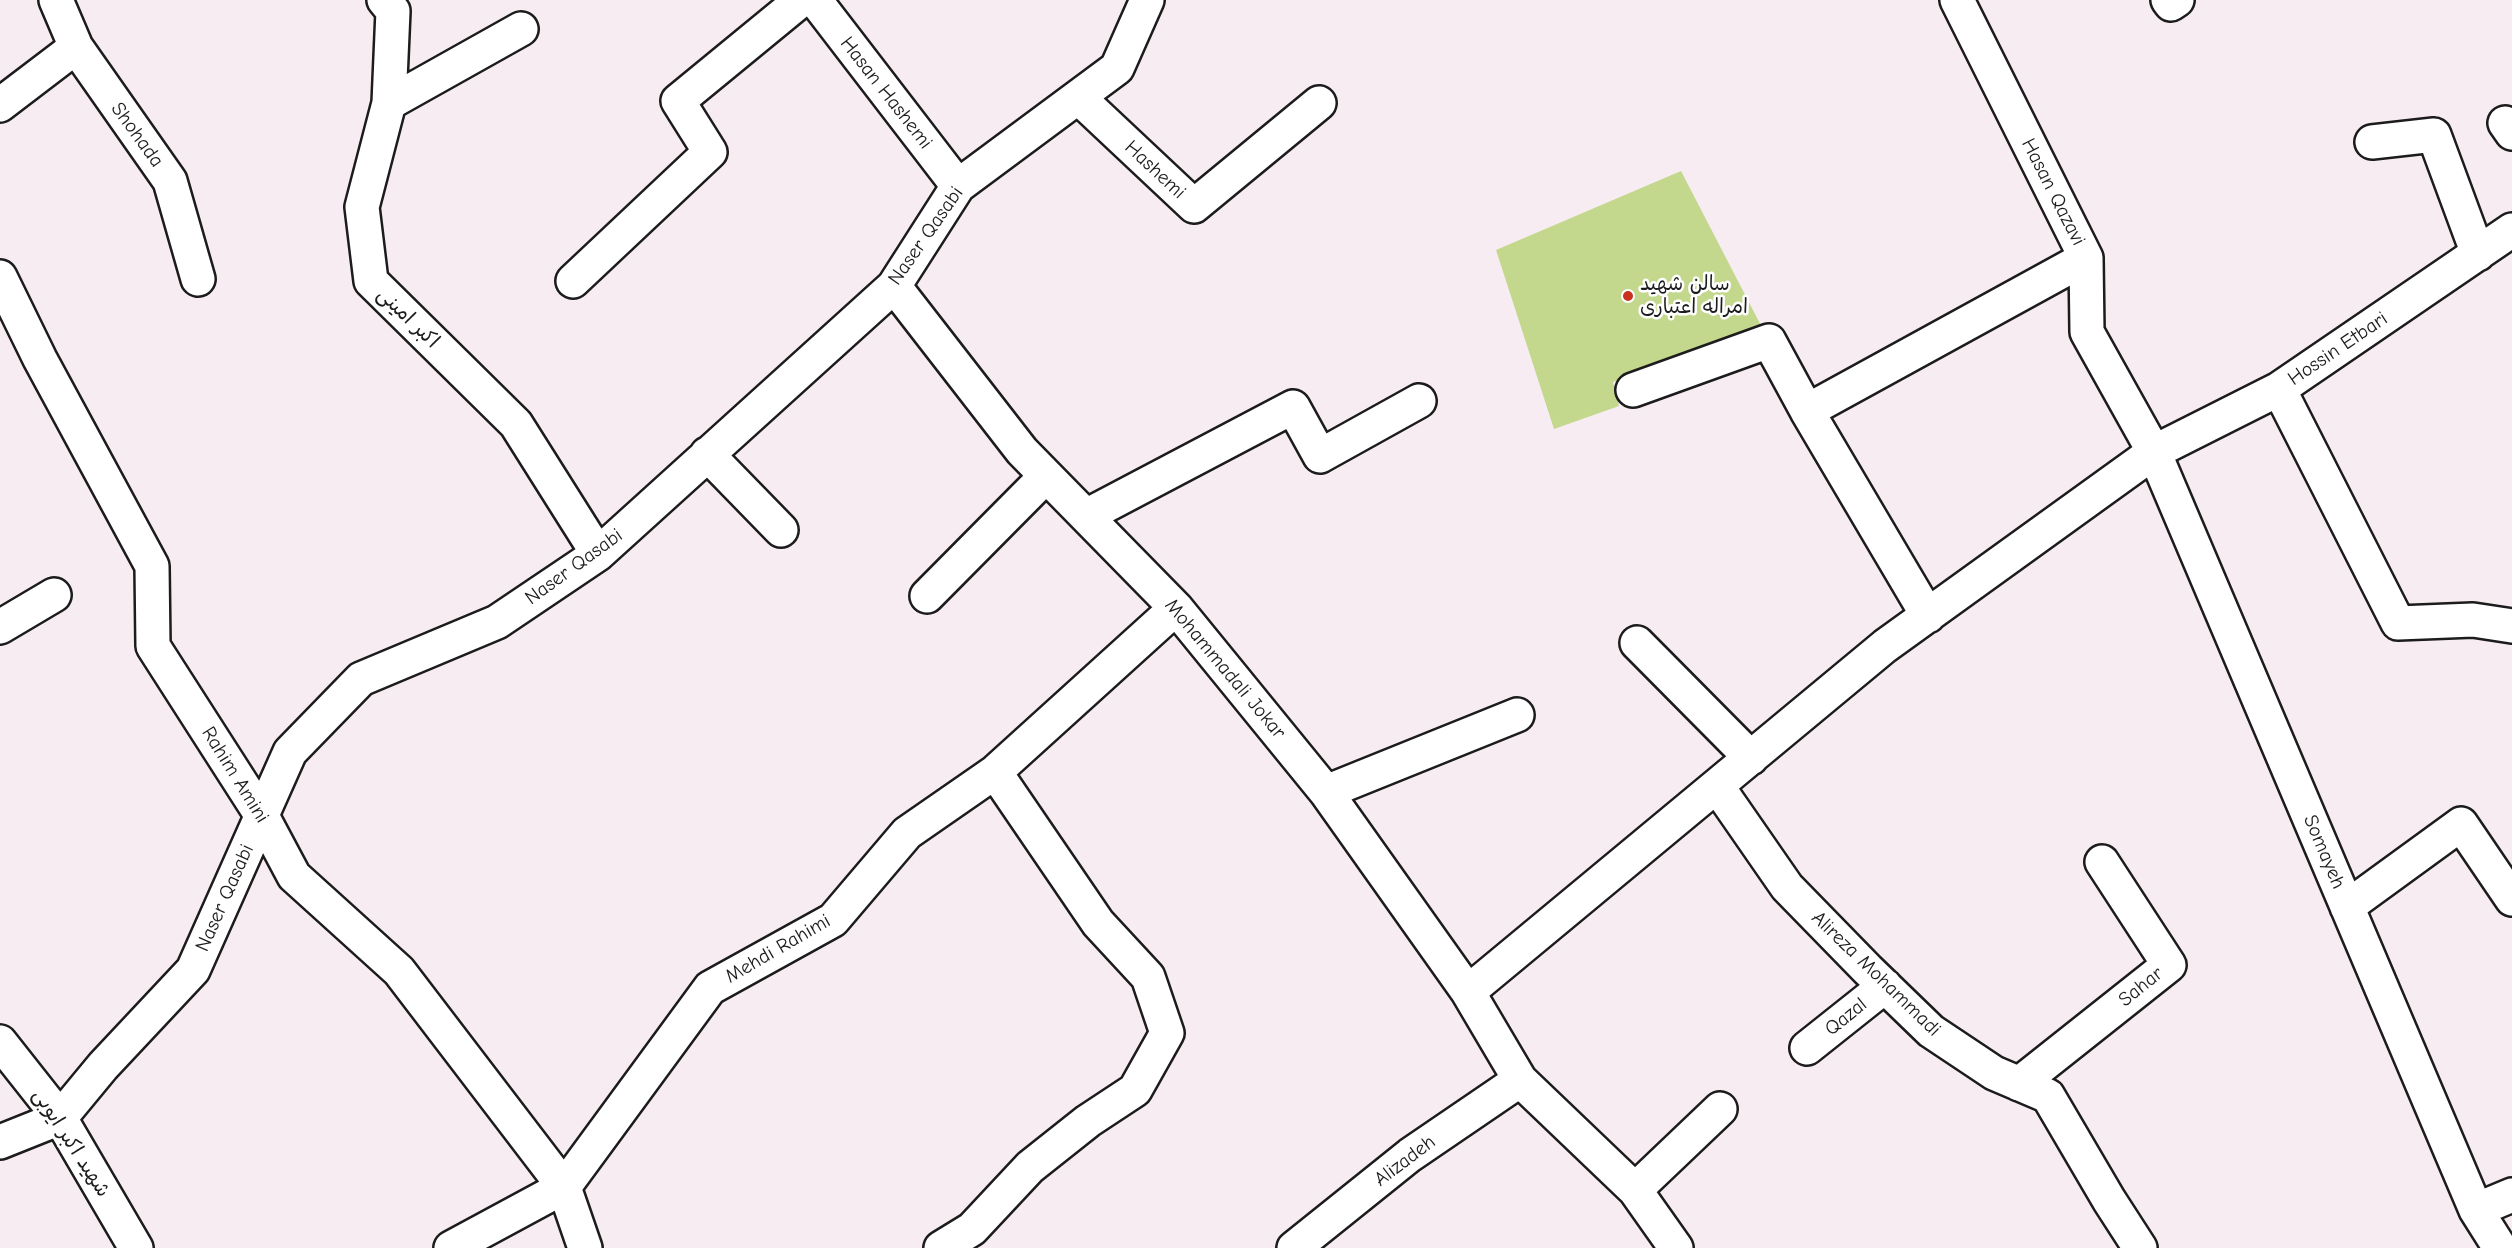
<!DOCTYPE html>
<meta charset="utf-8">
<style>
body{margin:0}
canvas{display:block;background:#f7ecf2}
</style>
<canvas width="2512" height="1248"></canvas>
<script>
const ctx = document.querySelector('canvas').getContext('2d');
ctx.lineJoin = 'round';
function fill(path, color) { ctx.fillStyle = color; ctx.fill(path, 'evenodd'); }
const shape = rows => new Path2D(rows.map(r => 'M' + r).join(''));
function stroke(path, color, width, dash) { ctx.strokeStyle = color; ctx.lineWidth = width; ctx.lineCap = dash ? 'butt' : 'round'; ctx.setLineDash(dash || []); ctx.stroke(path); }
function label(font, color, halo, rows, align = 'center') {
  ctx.font = font + ' "Comic Neue","Playpen Sans Arabic",sans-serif'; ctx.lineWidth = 5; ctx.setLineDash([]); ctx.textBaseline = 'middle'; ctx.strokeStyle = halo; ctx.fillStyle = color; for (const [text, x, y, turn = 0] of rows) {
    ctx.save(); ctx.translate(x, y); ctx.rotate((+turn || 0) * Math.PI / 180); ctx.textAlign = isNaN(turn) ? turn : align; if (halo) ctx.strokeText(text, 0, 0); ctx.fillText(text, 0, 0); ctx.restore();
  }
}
fill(shape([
 [1681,171,1769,341,1613,382,1619,406,1554,429,1496,250]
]), '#c3d88d');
const minor = shape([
 [56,0,76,47,170,181,198,279],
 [384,0,393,11,389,103,362,207,371,281,516,424,598,554],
 [815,0,958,186],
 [1957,0,2086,258,2087,332,2154,452,2476,1210,2500,1248],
 [2168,0,2171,4,2177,0],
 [1078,97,1194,206,1319,103],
 [389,103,521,29],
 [0,105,76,47],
 [2505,123,2512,133],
 [2372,142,2434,135,2478,254],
 [0,277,40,359,152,566,153,646,262,816,294,876,399,971,564,1187,585,1248],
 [573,281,710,152,678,101,801,0],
 [894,286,1022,451,1176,608,1326,792,1468,992,1520,1080,1635,1190,1676,1248],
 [2279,389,2398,623,2473,620,2512,626],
 [1633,390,1769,341,1807,411,1928,616],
 [1807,411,2086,258],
 [707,454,781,530],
 [1086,516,1293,407,1320,456,1419,401],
 [927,596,1046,476],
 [0,627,54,595],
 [1637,643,1751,758],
 [1717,786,1787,887,1868,970,1931,1031,1994,1073,2048,1096,2109,1200,2140,1248],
 [1326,792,1517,715],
 [2347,907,2461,824,2512,899],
 [1468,992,1885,646,2154,452,2279,389,2512,230],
 [0,1042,60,1118,136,1248],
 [1807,1048,1885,986],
 [2019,1084,2169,965,2102,862],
 [0,1142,60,1118,103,1066,193,970,290,752,361,679,497,622,598,554,894,286,958,186,1117,68,1147,0],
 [1635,1190,1720,1109],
 [2476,1210,2512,1195],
 [451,1248,564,1187,710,988,833,920,907,833,995,772,1176,608],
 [941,1248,972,1229,1030,1167,1088,1121,1135,1090,1167,1033,1148,977,1098,923,995,772],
 [1294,1248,1410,1155,1520,1080]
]);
stroke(minor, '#1c1c1c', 38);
stroke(minor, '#fff', 33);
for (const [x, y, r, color] of [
 [1628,296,6,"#c8321e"]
]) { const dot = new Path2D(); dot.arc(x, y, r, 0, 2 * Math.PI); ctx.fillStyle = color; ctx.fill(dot); stroke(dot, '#fff', 2); }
label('20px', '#1c1c1c', '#fff', [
 ["Hasan Hashemi",886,93,52],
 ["Shohada",137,135,54],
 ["Hashemi",1155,170,43],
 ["Hasan Qazavi",2053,192,63],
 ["Naser Qasabi",926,236,-55],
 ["اکبر امینی",408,318,44],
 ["Hossin Etbari",2338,349,-34],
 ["Naser Qasabi",574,567,-36],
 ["Mohammadali Jokar",1225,669,50],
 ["Rahim Amini",235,775,58],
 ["Somayeh",2324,852,67],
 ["Naser Qasabi",225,898,-66],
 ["Mehdi Rahimi",778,949,-30],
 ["Alireza Mohammadi",1876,974,44],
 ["Sahar",2141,987,-39],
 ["Qazal",1846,1017,-39],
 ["شهید اکبر ایوبی",71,1143,57],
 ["Alizadeh",1405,1161,-37]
]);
label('20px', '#1c1c1c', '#fff', [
 ["سالن شهید",1640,284],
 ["امراله اعتباری",1640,307]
], 'left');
</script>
